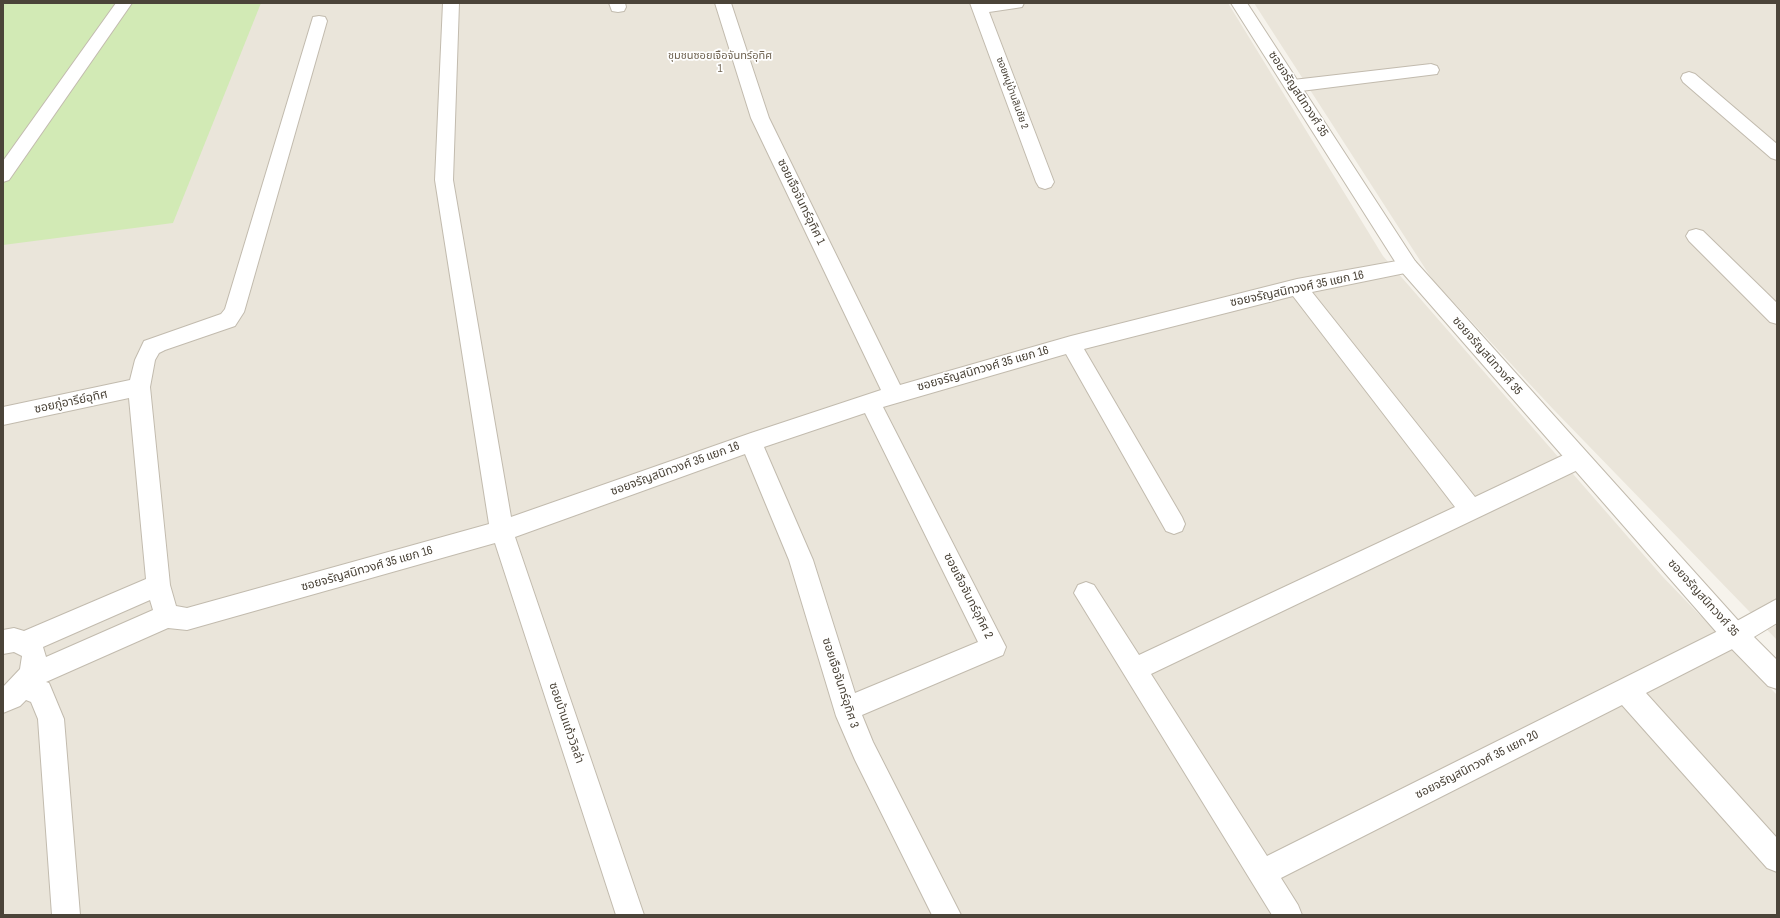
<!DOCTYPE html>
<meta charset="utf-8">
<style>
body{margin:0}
#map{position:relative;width:1780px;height:918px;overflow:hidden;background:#f6f3ec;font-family:"Archivo Narrow",sans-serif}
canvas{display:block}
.frame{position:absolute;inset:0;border:4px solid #4b4439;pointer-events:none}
</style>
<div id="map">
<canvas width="1780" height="918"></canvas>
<div class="frame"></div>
</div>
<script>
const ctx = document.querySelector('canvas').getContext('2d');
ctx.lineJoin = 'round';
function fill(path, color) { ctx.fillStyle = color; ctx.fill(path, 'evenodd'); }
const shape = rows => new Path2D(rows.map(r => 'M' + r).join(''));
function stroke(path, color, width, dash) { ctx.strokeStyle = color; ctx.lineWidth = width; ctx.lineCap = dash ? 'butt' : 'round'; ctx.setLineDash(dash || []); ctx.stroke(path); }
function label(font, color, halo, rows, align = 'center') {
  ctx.font = font + ' "Archivo Narrow","Noto Sans Thai",sans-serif'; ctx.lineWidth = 3.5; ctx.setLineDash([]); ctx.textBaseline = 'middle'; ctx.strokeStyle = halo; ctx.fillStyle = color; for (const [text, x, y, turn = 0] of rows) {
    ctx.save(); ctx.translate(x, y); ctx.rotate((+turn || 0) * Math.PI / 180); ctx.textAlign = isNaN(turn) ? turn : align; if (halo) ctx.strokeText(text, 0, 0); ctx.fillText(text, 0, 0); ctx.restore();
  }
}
fill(shape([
 [3,3,1228,3,1383,256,1662,576,1777,695,1777,915,3,915],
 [1254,3,1777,3,1777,640,1553,409,1432,279]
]), '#eae5da');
fill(shape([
 [3,3,261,3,173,223,3,245]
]), '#d2eab5');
const minor = shape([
 [116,3,132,3,9,180,3,182,3,161,116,3],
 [443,3,459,3,453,180,511,517,751,433,881,390,751,118,715,3,731,3,769,118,900,385,1071,336,1297,279,1408,259,1415,261,1418,266,1415,271,1312,292,1475,497,1570,452,1578,449,1586,452,1589,459,1586,466,1151,674,1267,856,1726,627,1777,599,1777,623,1744,643,1646,693,1777,838,1777,872,1767,868,1622,705,1281,878,1298,905,1302,915,1272,915,1074,593,1078,585,1086,582,1094,585,1139,655,1455,507,1293,296,1084,349,1182,517,1185,524,1182,531,1174,534,1166,531,1066,354,883,407,1006,647,1003,655,862,715,873,742,961,915,932,915,855,760,836,716,789,560,745,454,515,537,644,915,616,915,495,543,187,630,168,628,46,682,49,683,64,719,80,915,52,915,38,719,31,702,26,700,20,706,3,713,3,687,20,669,22,656,14,652,3,654,3,630,14,628,24,631,146,579,129,398,3,425,3,407,130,380,135,360,144,341,221,314,225,309,313,17,319,16,325,17,327,21,244,312,235,326,165,350,159,353,155,360,150,387,170,585,176,606,187,608,489,524,435,180,443,3],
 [865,413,978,642,855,693,813,560,764,447,865,413],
 [150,600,153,610,46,657,43,647,150,600],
 [609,3,625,3,626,7,624,11,618,12,612,11,609,3],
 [970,3,1024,3,1022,7,1016,8,989,12,1054,182,1051,187,1045,189,1039,187,1036,182,970,3],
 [1431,64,1437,66,1439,70,1437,74,1293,92,1287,90,1284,86,1287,82,1293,80,1431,64],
 [1689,72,1695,74,1777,144,1777,160,1771,158,1683,82,1681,78,1683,74,1689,72],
 [1696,229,1703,231,1777,303,1777,324,1770,322,1689,241,1686,236,1689,231,1696,229]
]);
const tertiary = shape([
 [1231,3,1247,3,1415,261,1744,627,1777,660,1777,689,1768,686,1726,643,1401,271,1231,3]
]);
stroke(minor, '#c2bbae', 2);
stroke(tertiary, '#c2bbae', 2);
fill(minor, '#fff');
fill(tertiary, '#fff');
label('10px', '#4b4439', '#fff', [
 ["ซอยหมู่บ้านสินชัย 2",1012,93,70]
]);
label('11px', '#6e6250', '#fff', [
 ["ชุมชนซอยเจือจันทร์อุทิศ",720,56],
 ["1",720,69]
]);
label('12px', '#4b4439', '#fff', [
 ["ซอยจรัญสนิทวงศ์ 35",1298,94,57],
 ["ซอยเจือจันทร์อุทิศ 1",801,202,64],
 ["ซอยจรัญสนิทวงศ์ 35 แยก 16",1297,289,-12],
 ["ซอยจรัญสนิทวงศ์ 35",1487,356,49],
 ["ซอยจรัญสนิทวงศ์ 35 แยก 16",983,369,-16],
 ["ซอยภู่อารีย์อุทิศ",71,402,-12],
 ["ซอยจรัญสนิทวงศ์ 35 แยก 16",675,469,-20],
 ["ซอยจรัญสนิทวงศ์ 35 แยก 16",367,569,-16],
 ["ซอยเจือจันทร์อุทิศ 2",968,596,63],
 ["ซอยจรัญสนิทวงศ์ 35",1703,598,48],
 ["ซอยเจือจันทร์อุทิศ 3",840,683,72],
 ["ซอยบ้านแก้ววิลล่า",566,723,71],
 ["ซอยจรัญสนิทวงศ์ 35 แยก 20",1477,765,-27]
]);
</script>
